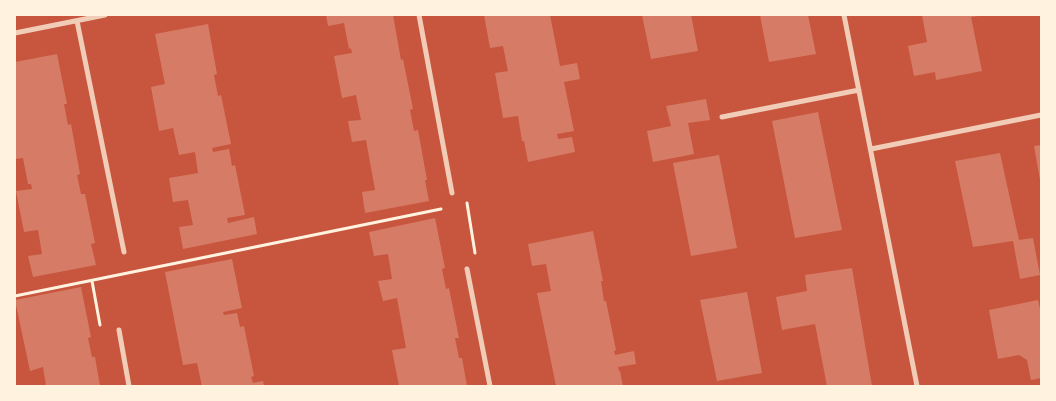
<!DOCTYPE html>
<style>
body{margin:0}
#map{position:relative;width:1056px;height:401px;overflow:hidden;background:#c8553d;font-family:Literata,serif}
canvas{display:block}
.frame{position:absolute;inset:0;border:16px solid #fff3e0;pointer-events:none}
</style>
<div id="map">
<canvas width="1056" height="401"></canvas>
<div class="frame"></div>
</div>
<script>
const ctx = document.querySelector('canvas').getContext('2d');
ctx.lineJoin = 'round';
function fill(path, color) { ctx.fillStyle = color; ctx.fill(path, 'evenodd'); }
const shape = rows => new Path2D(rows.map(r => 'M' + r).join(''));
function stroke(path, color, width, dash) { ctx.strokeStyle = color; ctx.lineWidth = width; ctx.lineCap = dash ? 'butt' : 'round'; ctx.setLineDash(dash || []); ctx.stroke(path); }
fill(shape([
 [326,15,393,15,401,60,403,59,413,109,410,110,414,131,418,130,427,180,425,180,429,201,365,213,362,192,375,190,366,140,352,142,348,121,361,120,356,95,342,98,334,56,352,53,351,48,349,49,344,23,328,26],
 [484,15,550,15,560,66,577,63,580,79,564,82,574,131,557,134,558,139,572,137,575,152,528,162,524,141,522,141,518,116,503,118,495,73,508,71,503,46,490,48],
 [642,15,691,15,698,51,651,59],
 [760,15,808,15,816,54,769,62],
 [922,15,979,15,979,16,971,17,982,71,936,80,935,72,914,76,908,46,927,42],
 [208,24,217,74,214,75,218,96,221,95,231,144,212,148,213,152,229,149,232,166,235,165,245,215,227,218,228,223,254,217,257,234,183,249,179,227,193,225,188,200,173,202,169,178,198,173,195,152,179,155,173,128,159,131,151,87,165,84,155,34],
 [57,54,67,104,64,104,68,125,71,124,80,174,77,175,81,194,85,194,95,243,91,244,96,265,33,277,28,256,42,254,38,230,24,232,16,191,32,189,31,184,28,184,23,158,15,159,15,62],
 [706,99,710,120,688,123,694,154,653,162,647,131,671,126,666,106],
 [818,112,842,230,795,238,772,121],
 [1041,145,1041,180,1040,180,1034,146],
 [1000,153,1019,240,1033,238,1040,275,1020,279,1013,241,973,247,955,161],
 [719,155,737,248,691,256,673,163],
 [435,218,445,268,442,269,446,289,449,288,459,338,455,338,459,358,462,358,467,386,399,386,392,350,406,348,397,298,383,301,378,281,392,279,388,254,374,256,369,232],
 [593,231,603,281,601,281,604,301,606,301,616,350,614,351,615,355,634,351,636,364,618,367,619,371,620,371,623,386,556,386,537,293,551,291,546,264,532,266,528,244],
 [232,259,242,308,223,312,224,315,237,313,240,327,244,326,254,376,251,377,253,383,263,381,264,386,202,386,197,363,183,365,165,272],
 [852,268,872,386,827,386,815,324,782,330,776,297,807,291,805,275],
 [81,287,91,337,88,338,92,357,95,357,100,386,46,386,43,367,30,371,15,300],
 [747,292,762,373,717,381,700,300],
 [1038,300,1041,313,1041,378,1031,380,1027,360,1019,355,998,359,989,310]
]), '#d67c66');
stroke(shape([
 [467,203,475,253],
 [92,281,100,325],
 [15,296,441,209]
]), '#fff3e0', 3);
stroke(shape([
 [419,15,452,193],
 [844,15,917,386],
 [77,21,124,252],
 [15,33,105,15],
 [722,117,859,90],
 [871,149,1041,115],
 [467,269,490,386],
 [119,330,129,386]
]), '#f1ccb7', 5);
</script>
